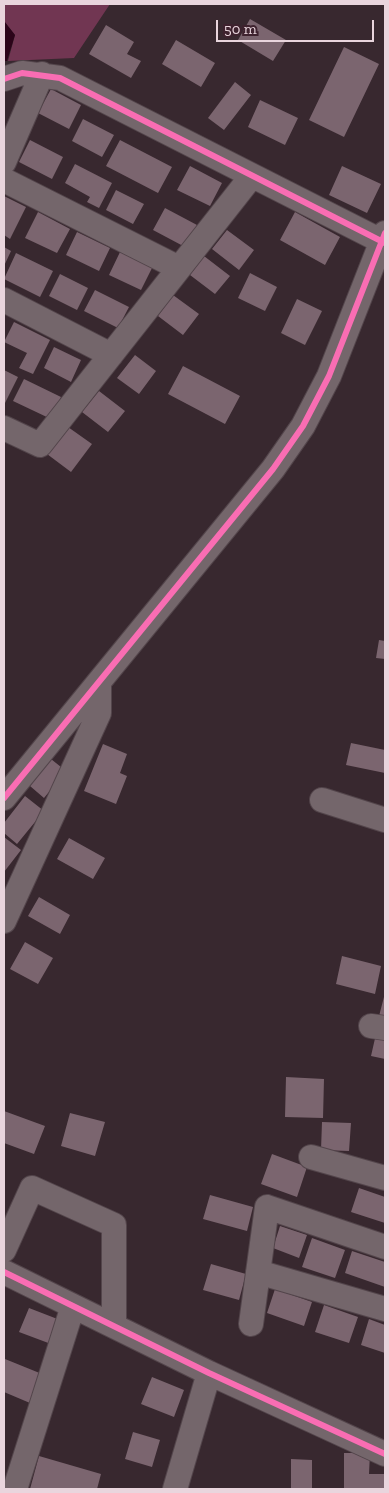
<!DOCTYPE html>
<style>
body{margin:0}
#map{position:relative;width:389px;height:1493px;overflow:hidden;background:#38282f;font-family:"Zilla Slab",serif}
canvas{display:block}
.frame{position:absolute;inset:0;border:5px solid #e9d5dd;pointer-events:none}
.scale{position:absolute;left:216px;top:20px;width:158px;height:22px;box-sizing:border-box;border:2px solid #e9d5dd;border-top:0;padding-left:6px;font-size:15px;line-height:18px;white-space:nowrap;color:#e9d5dd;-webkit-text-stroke:4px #3e222e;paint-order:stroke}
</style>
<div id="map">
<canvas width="389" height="1493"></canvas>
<div class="frame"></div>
<div class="scale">50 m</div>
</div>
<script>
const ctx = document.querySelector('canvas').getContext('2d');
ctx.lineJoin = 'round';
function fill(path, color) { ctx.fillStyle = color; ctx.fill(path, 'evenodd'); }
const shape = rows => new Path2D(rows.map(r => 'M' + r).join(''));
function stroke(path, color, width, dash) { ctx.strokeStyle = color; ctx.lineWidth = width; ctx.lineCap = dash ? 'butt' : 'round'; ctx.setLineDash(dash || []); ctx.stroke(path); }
fill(shape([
 [4,4,110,4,74,58,8,61,15,35,4,21]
]), '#713652');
fill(shape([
 [4,21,15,35,7,61,4,61]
]), '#2c0419');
fill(shape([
 [250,19,286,40,273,61,238,40],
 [106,25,134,42,127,54,141,61,131,78,89,54],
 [176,40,215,63,201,87,162,64],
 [344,47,379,64,344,137,309,120],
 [235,82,251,95,224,130,208,118],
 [51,89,81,105,69,129,38,113],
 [260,100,298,118,285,145,248,127],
 [83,119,114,135,102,157,72,141],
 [30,140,63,157,52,179,19,162],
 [120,140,172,167,158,193,106,166],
 [75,164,112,183,99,208,87,202,90,197,65,183],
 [190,166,222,183,210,206,177,190],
 [342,166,381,184,367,213,329,195],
 [116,190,144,204,133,224,106,210],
 [4,196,26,207,10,239,4,235],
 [165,208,197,225,185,247,153,230],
 [38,212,70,229,57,253,25,238],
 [295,212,340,237,325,265,280,240],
 [227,230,254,250,239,270,212,249],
 [77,232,110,248,99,271,66,255],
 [4,247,11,251,4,266],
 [120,252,152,268,141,290,109,275],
 [16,253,53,271,40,297,4,279],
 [204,256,230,276,215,294,190,275],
 [250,273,277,287,265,311,238,298],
 [60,274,88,288,77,310,49,296],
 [95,290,129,307,118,328,84,311],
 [173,295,199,314,183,335,158,316],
 [297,299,322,311,305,345,281,333],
 [14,322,50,340,33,374,19,368,27,353,4,342],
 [54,347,81,360,71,382,44,368],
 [135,355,156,371,139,394,117,378],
 [183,366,240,396,225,424,168,394],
 [4,370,18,377,4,405],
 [24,379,61,397,51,419,13,401],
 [99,391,125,411,108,432,82,412],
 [68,427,92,444,71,472,47,454],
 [379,640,385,641,385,659,376,658],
 [351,743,385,750,385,773,346,765],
 [103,744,127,754,120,773,127,776,116,804,84,791],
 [51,759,66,771,44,798,30,786],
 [25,796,44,811,17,844,4,833,4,823],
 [4,837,21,850,4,872],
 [69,838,105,858,93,879,57,859],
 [39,897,70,915,60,934,28,916],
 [25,942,53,958,38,984,10,969],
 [342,956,381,966,375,994,336,984],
 [385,993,385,1022,378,1020],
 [376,1034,385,1037,385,1059,371,1056],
 [286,1077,324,1079,323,1118,285,1117],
 [4,1111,45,1126,34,1154,4,1143],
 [70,1113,105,1122,95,1156,61,1146],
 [322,1122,351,1123,349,1151,321,1150],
 [272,1154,307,1167,297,1197,261,1184],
 [359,1188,385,1197,385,1223,351,1212],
 [210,1195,253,1207,247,1231,203,1219],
 [280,1226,307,1235,299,1258,273,1248],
 [312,1238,345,1250,335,1278,302,1267],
 [352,1251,385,1262,385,1287,345,1273],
 [211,1264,246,1274,239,1300,203,1290],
 [275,1289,312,1302,304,1326,267,1313],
 [324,1305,358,1317,349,1343,315,1332],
 [29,1308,60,1320,51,1344,19,1332],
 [369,1319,385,1325,385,1353,361,1345],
 [5,1359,42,1374,30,1403,4,1392],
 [152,1377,184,1390,174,1417,141,1404],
 [133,1432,160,1440,152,1467,125,1459],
 [344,1453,370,1453,369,1474,385,1474,385,1489,344,1489],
 [39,1456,101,1474,97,1489,30,1489],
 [291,1459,312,1460,312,1489,291,1489]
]), '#7b656f');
const minor = shape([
 [4,79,22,73,60,78,385,243],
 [4,162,42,74],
 [4,180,179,268],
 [4,300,111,355],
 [4,428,40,445,251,177],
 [4,798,273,469,303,426,329,376,385,233],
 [322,800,385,820],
 [4,921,99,713,99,682],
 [371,1026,385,1028],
 [311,1157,385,1178],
 [4,1250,32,1188,114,1225,114,1326],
 [4,1272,209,1373,385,1454],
 [258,1272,385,1309],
 [251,1324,267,1207,385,1247],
 [15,1489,73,1306],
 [175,1489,209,1373]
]);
stroke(minor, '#53454b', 26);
stroke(minor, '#74666b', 24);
stroke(shape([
 [4,79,22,73,60,78,385,243],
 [4,798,273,469,303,426,329,376,385,233],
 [4,1272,209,1373,385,1454]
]), '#f96db3', 6);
</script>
